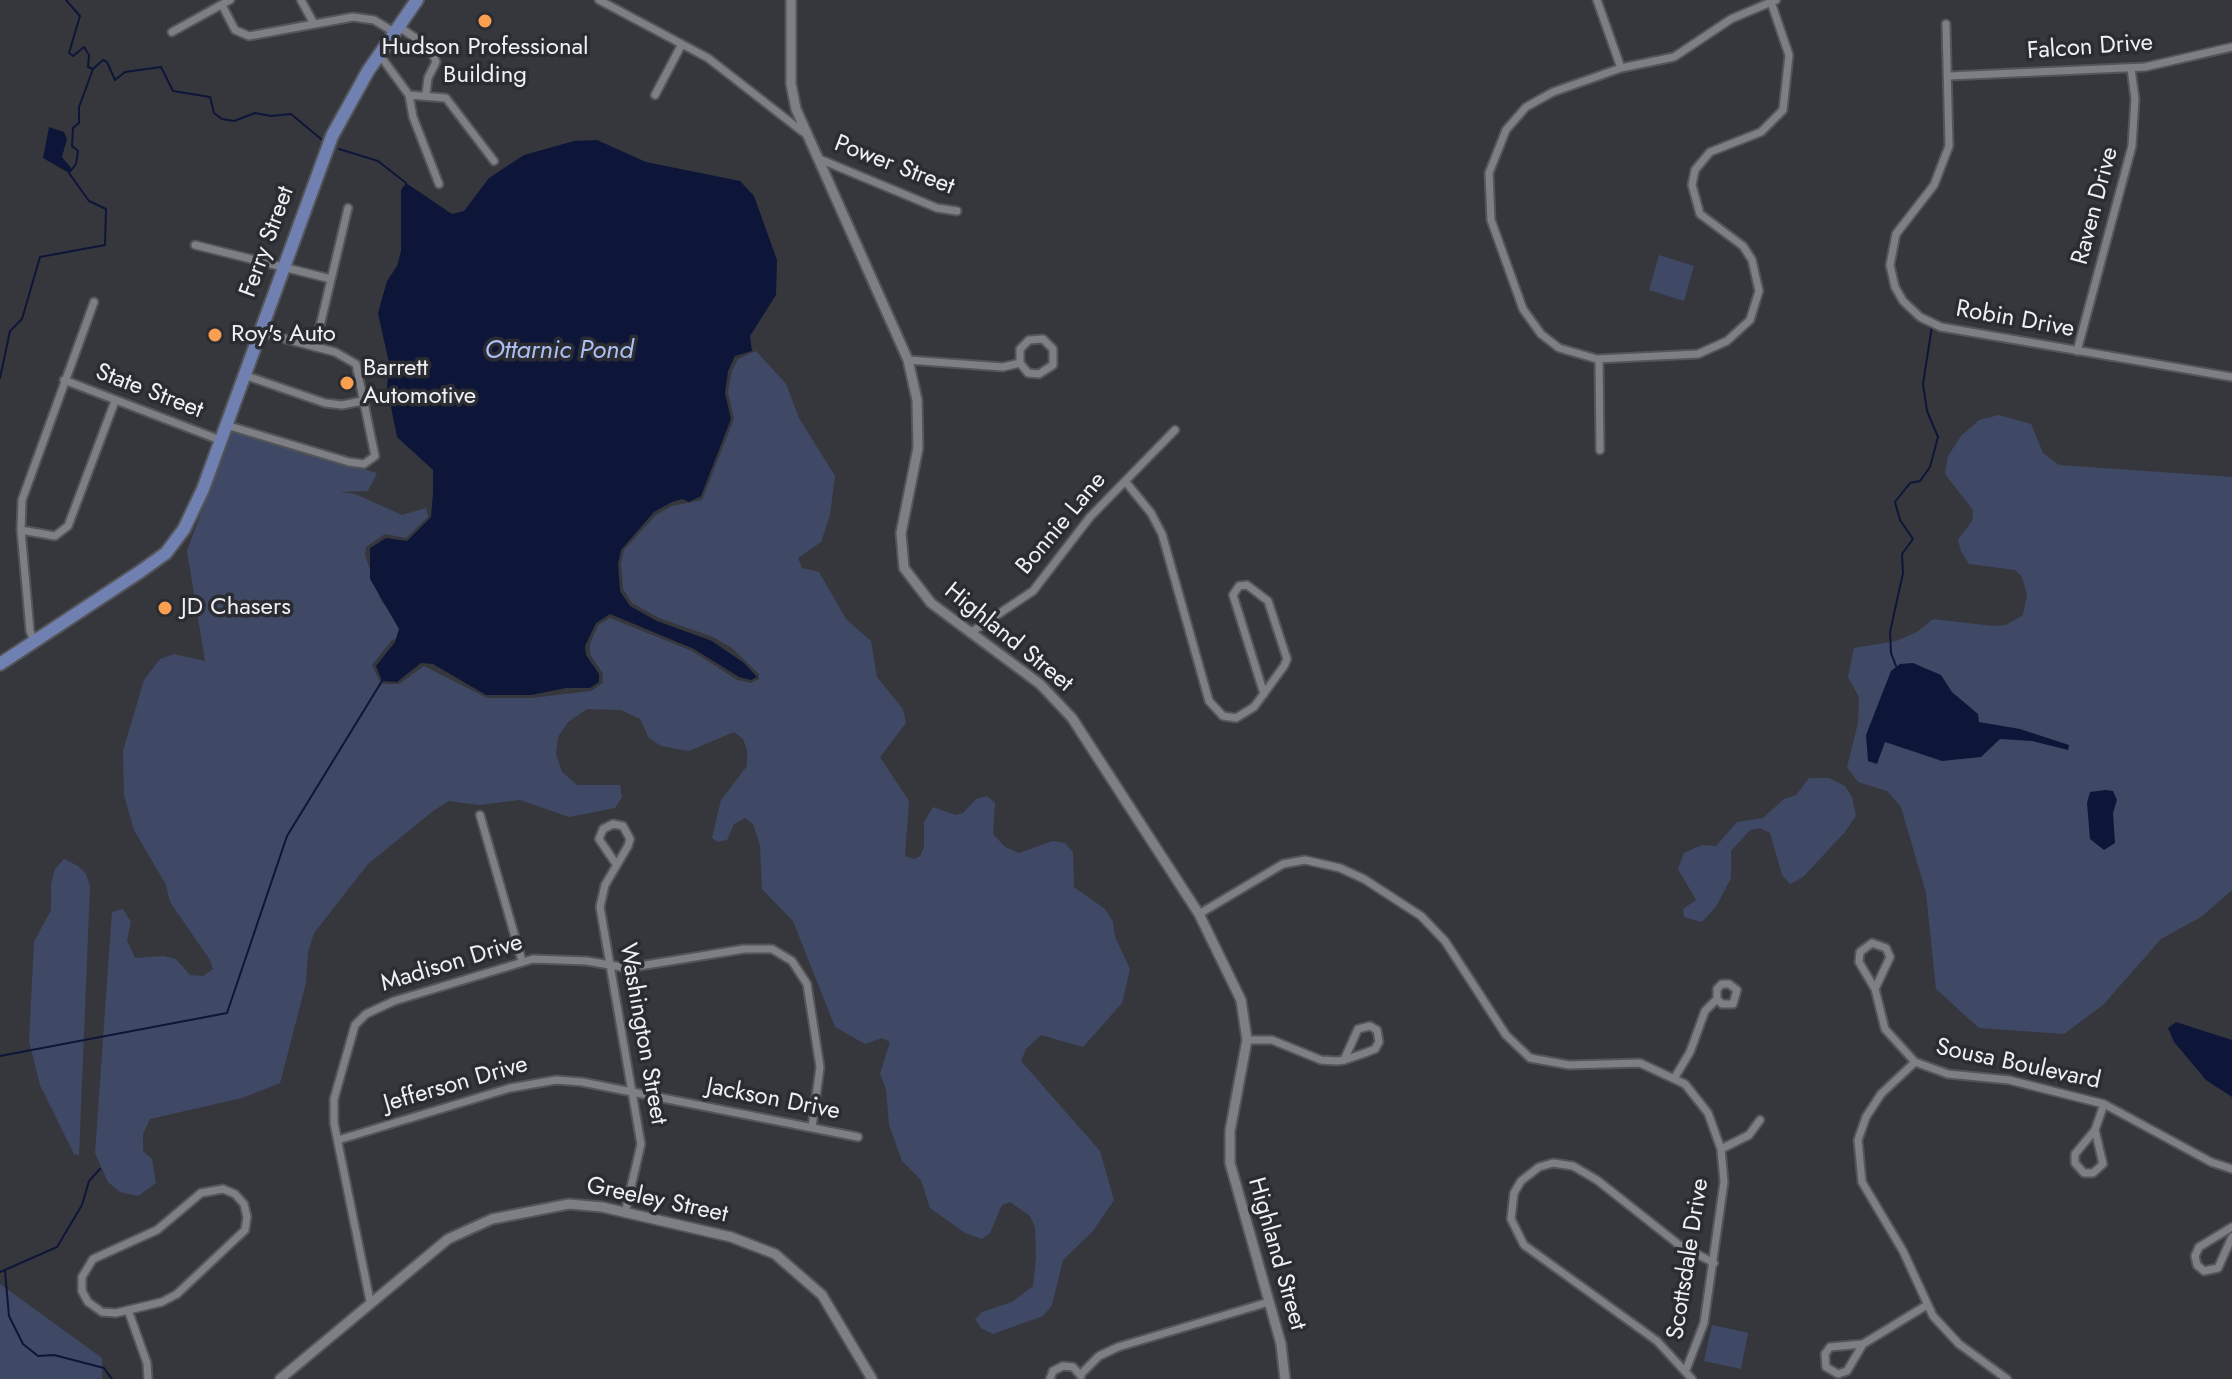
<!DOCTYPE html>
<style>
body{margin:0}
canvas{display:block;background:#35373c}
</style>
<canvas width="2232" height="1379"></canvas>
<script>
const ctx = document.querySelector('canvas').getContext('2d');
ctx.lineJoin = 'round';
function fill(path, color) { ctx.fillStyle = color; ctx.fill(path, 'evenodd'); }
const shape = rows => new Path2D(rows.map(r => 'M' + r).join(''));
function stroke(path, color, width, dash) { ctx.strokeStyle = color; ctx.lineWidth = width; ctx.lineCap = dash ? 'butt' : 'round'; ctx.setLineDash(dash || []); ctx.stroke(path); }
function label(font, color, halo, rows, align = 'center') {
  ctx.font = font + ' Jost,sans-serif'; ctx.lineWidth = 7; ctx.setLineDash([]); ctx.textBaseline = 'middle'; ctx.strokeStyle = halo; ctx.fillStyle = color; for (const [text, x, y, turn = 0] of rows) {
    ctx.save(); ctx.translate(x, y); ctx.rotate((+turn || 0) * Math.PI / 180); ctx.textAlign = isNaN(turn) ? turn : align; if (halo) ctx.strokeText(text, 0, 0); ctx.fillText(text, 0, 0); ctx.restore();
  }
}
fill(shape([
 [1659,255,1694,266,1684,301,1649,290],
 [756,351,786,384,799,418,835,476,830,515,821,542,798,558,802,568,819,572,846,619,871,641,877,677,903,709,906,723,880,757,909,801,905,856,914,859,920,856,924,847,924,822,933,807,955,815,963,813,976,799,987,796,995,803,993,834,1005,847,1019,853,1053,841,1065,843,1073,852,1074,887,1105,909,1113,922,1115,937,1130,969,1122,1003,1083,1047,1041,1035,1026,1049,1021,1061,1100,1151,1114,1200,1093,1231,1063,1260,1052,1305,1043,1316,993,1334,981,1328,975,1319,982,1312,1012,1302,1033,1286,1036,1258,1035,1227,1030,1216,1010,1202,1002,1205,990,1233,982,1239,965,1233,930,1208,921,1180,902,1161,889,1125,886,1089,880,1074,890,1042,882,1038,865,1044,835,1027,793,921,762,889,760,845,753,824,745,818,734,824,727,840,718,842,712,838,721,800,747,766,747,750,743,739,734,732,689,751,661,746,649,738,640,719,621,710,587,709,568,722,558,737,556,754,562,772,577,785,620,785,622,797,615,808,569,817,520,800,479,805,449,801,433,811,368,864,314,933,308,952,306,983,280,1083,242,1098,150,1119,143,1134,143,1151,152,1159,156,1183,138,1196,120,1192,108,1182,95,1153,112,912,123,909,131,922,127,940,135,958,164,956,176,959,190,975,203,976,213,969,210,960,170,902,166,885,134,830,124,795,123,751,144,680,160,659,174,654,205,661,187,551,231,430,377,473,368,491,340,492,355,494,402,515,426,508,428,517,406,538,385,534,366,547,365,555,381,601,402,624,402,637,392,640,372,665,381,684,399,684,424,666,487,698,532,698,591,691,603,683,603,674,590,654,590,644,598,625,610,618,692,651,737,680,751,683,759,679,759,674,732,648,713,637,659,618,632,603,623,589,621,563,624,550,656,515,672,506,702,500,734,419,728,392,732,371,738,359],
 [1999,415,2031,424,2043,453,2059,465,2232,477,2232,890,2201,917,2161,939,2103,1005,2064,1034,1979,1028,1936,989,1926,893,1901,807,1887,791,1858,782,1847,767,1858,723,1859,697,1848,677,1854,648,1896,641,1917,632,1933,619,1993,626,2006,625,2023,615,2027,595,2022,577,2015,570,1969,564,1961,551,1958,540,1972,521,1973,510,1945,474,1948,456,1961,436,1979,420],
 [1809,778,1829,778,1845,786,1852,797,1856,816,1844,833,1803,877,1790,884,1782,875,1770,833,1760,828,1750,830,1731,851,1731,878,1717,905,1702,922,1684,917,1683,909,1696,900,1678,869,1684,853,1702,845,1716,846,1737,822,1763,818,1784,799,1796,795],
 [64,859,78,866,86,874,90,886,79,1155,74,1154,40,1085,29,1041,34,942,51,910,51,884,55,869],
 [0,1284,102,1358,102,1379,0,1379],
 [1712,1325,1748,1333,1741,1369,1704,1361]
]), '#3f4965');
fill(shape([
 [49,127,64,132,67,139,62,157,72,169,69,173,43,158],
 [597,140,646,162,740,181,754,196,777,260,776,295,750,336,752,351,735,356,728,371,725,393,731,419,701,496,689,502,682,499,672,502,654,512,621,550,618,564,620,591,630,606,657,621,712,641,744,663,757,677,751,680,739,677,694,649,610,614,596,623,585,646,586,655,599,674,599,682,590,688,566,688,531,695,486,695,433,664,421,663,397,682,382,681,376,666,395,642,399,629,370,579,370,548,386,538,407,541,431,517,433,493,433,470,397,437,387,387,389,363,378,313,387,281,397,266,401,251,401,190,406,183,452,214,464,211,489,178,524,155,574,141],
 [1913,663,1941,675,1952,692,1978,714,1979,722,2020,729,2069,745,2068,750,2032,741,2000,739,1981,757,1942,761,1885,742,1877,764,1868,761,1866,735,1891,671,1900,664],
 [2106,790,2113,791,2117,800,2113,813,2115,843,2104,850,2090,839,2087,803,2090,792],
 [2176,1022,2232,1040,2232,1097,2206,1080,2174,1042,2168,1028]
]), '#0d1638');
stroke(shape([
 [66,0,80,16,69,53,73,56,84,47,89,55,88,67,93,69,103,60,107,62,115,80,125,72,161,67,173,91,210,97,214,113,222,119,234,121,255,113,271,116,291,114,321,139],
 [339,149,378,161,406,183],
 [0,378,10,331,22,319,40,257,105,245,106,209,89,201,69,173,76,164,78,151,72,146,73,128,79,123,79,107,93,69],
 [1896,666,1891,653,1890,632,1903,573,1902,554,1913,539,1900,520,1895,502,1910,483,1920,481,1930,467,1938,437,1927,411,1923,384,1932,326],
 [0,1056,227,1013,287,836,382,681],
 [5,1271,9,1316,23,1344,38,1356,54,1355,104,1368,112,1379],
 [0,1272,57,1247,82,1205,89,1181,100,1169]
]), '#0d1638', 2);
const minor = shape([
 [301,0,313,22],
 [599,0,708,58,803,132],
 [1597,0,1621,68],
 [1771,2,1789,55,1783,110,1761,132,1710,152,1695,170,1692,185,1700,214,1743,246,1752,260,1759,291,1750,320,1727,341,1698,354,1597,359,1559,348,1541,334,1523,309,1491,220,1489,173,1506,130,1526,107,1553,92,1621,68,1674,57,1731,19,1771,2,1776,0],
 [222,5,235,30,249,36,353,17,374,20,394,32],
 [1946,24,1949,146,1934,185,1896,234,1890,265,1895,287,1903,301,1920,317,1941,327,2232,377],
 [398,26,427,46,433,54,436,62,428,78,426,94],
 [172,32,230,0],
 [379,54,409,95,413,117,439,184],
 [1949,76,2145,67,2232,47],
 [409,95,446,98,494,161],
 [655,95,682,44],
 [817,158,937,208,957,211],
 [195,245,331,279],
 [315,347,348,208],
 [2077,351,2132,146,2135,99,2131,68],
 [1599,359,1600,450],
 [908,360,1003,367,1020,363,1028,373,1039,374,1053,365,1053,349,1043,339,1029,340,1020,349,1020,363],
 [244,375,325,403,342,405,362,401],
 [64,380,220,440],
 [226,425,349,462,364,464,375,456,356,364,335,352,259,332],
 [1125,481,1151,513,1162,534,1209,701,1223,716,1236,718,1254,707,1284,666,1287,659,1268,601,1247,585,1239,586,1233,595,1264,694],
 [21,530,55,536,68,526,115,401],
 [970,633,1033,591,1090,517,1175,430],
 [34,641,30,631,21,530,22,500,94,302],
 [480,815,522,961],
 [616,864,599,839,603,829,613,824,623,826,630,839,628,846,605,885,600,907,641,1144,625,1213],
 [1199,914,1283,864,1305,860,1340,868,1364,879,1421,916,1445,941,1506,1035,1530,1058,1569,1065,1640,1063,1685,1084,1708,1113,1721,1149,1724,1182,1704,1323,1686,1370],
 [1875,989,1890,957,1886,948,1872,943,1860,952,1859,962,1875,989,1885,1029,1915,1062,1948,1074,2009,1080,2104,1104,2211,1162,2232,1169],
 [1247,1040,1272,1040,1321,1060,1337,1061,1344,1060,1365,1053,1375,1049,1379,1042,1377,1030,1370,1026,1358,1029,1344,1060],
 [1915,1062,1881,1094,1866,1117,1858,1140,1862,1182,1903,1251,1933,1316,1959,1344,2007,1379],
 [1675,1077,1690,1052,1705,1011,1717,999,1722,1004,1733,1004,1737,990,1729,984,1722,984,1717,989,1717,999],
 [2095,1130,2103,1164,2093,1173,2084,1173,2075,1163,2075,1154,2095,1130,2104,1104],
 [338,1140,510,1088,556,1080,582,1082,858,1137],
 [1721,1149,1749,1135,1760,1120],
 [223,1189,235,1194,244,1204,247,1217,245,1230,177,1294,162,1302,116,1313,102,1312,88,1302,82,1291,82,1277,93,1259,157,1230,201,1193,223,1189],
 [2232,1227,2199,1247,2195,1256,2197,1265,2204,1271,2218,1268,2232,1237],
 [370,1301,334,1123,334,1099,355,1025,366,1014,394,1001,533,959,587,961,627,968,744,949,772,949,792,961,807,984,820,1067,812,1127],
 [128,1310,147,1363,148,1379],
 [1863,1344,1847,1371,1838,1374,1826,1367,1825,1354,1830,1347,1863,1344,1927,1305],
 [1080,1375,1099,1356,1118,1347,1269,1302],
 [1050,1379,1053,1371,1063,1366,1073,1367,1081,1376],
 [1692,1379,1657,1341,1524,1245,1511,1219,1514,1193,1521,1181,1539,1167,1553,1163,1573,1166,1597,1180,1678,1244,1714,1263]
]);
const tertiary = shape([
 [791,0,791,84,796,109,908,360,917,400,918,448,901,533,904,568,931,603,1040,684,1072,718,1199,914,1241,1000,1247,1040,1230,1131,1230,1163,1281,1344,1285,1379],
 [280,1379,448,1239,492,1219,569,1204,602,1207,731,1237,775,1254,822,1295,872,1379]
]);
const primary = shape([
 [0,664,141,571,166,553,184,529,203,489,332,136,368,71,417,0]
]);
stroke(minor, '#535559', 11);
stroke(tertiary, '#535559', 13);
stroke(primary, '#535559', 16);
stroke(minor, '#7d7f85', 7);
stroke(tertiary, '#7d7f85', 9);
stroke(primary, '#7080b1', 12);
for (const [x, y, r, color] of [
 [485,21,8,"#fa9f4f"],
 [215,335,8,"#fa9f4f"],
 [347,383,8,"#fa9f4f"],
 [165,608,8,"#fa9f4f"]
]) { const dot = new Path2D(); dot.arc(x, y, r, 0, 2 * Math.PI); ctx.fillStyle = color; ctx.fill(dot); stroke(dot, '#2b2c31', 3); }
label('24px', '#eff0f3', '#2b2c31', [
 ["Hudson Professional",485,48,"center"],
 ["Building",485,76,"center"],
 ["Roy's Auto",231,335],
 ["Barrett",363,369],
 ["Automotive",363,397],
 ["JD Chasers",181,608]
], 'left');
label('24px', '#eff0f3', '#2b2c31', [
 ["Falcon Drive",2090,48,-4],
 ["Power Street",894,166,21],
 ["Raven Drive",2096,206,-75],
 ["Ferry Street",268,242,-70],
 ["Robin Drive",2015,320,10],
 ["State Street",149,392,21],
 ["Bonnie Lane",1062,524,-50],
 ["Highland Street",1008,638,39],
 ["Madison Drive",452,964,-17],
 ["Washington Street",642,1034,80],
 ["Sousa Boulevard",2018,1065,12],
 ["Jefferson Drive",456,1085,-16],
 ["Jackson Drive",773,1100,11],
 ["Greeley Street",657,1201,12],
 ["Highland Street",1276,1254,74],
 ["Scottsdale Drive",1689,1259,-81]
]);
label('italic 26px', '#acbff4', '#2b2c31', [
 ["Ottarnic Pond",559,352]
]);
</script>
